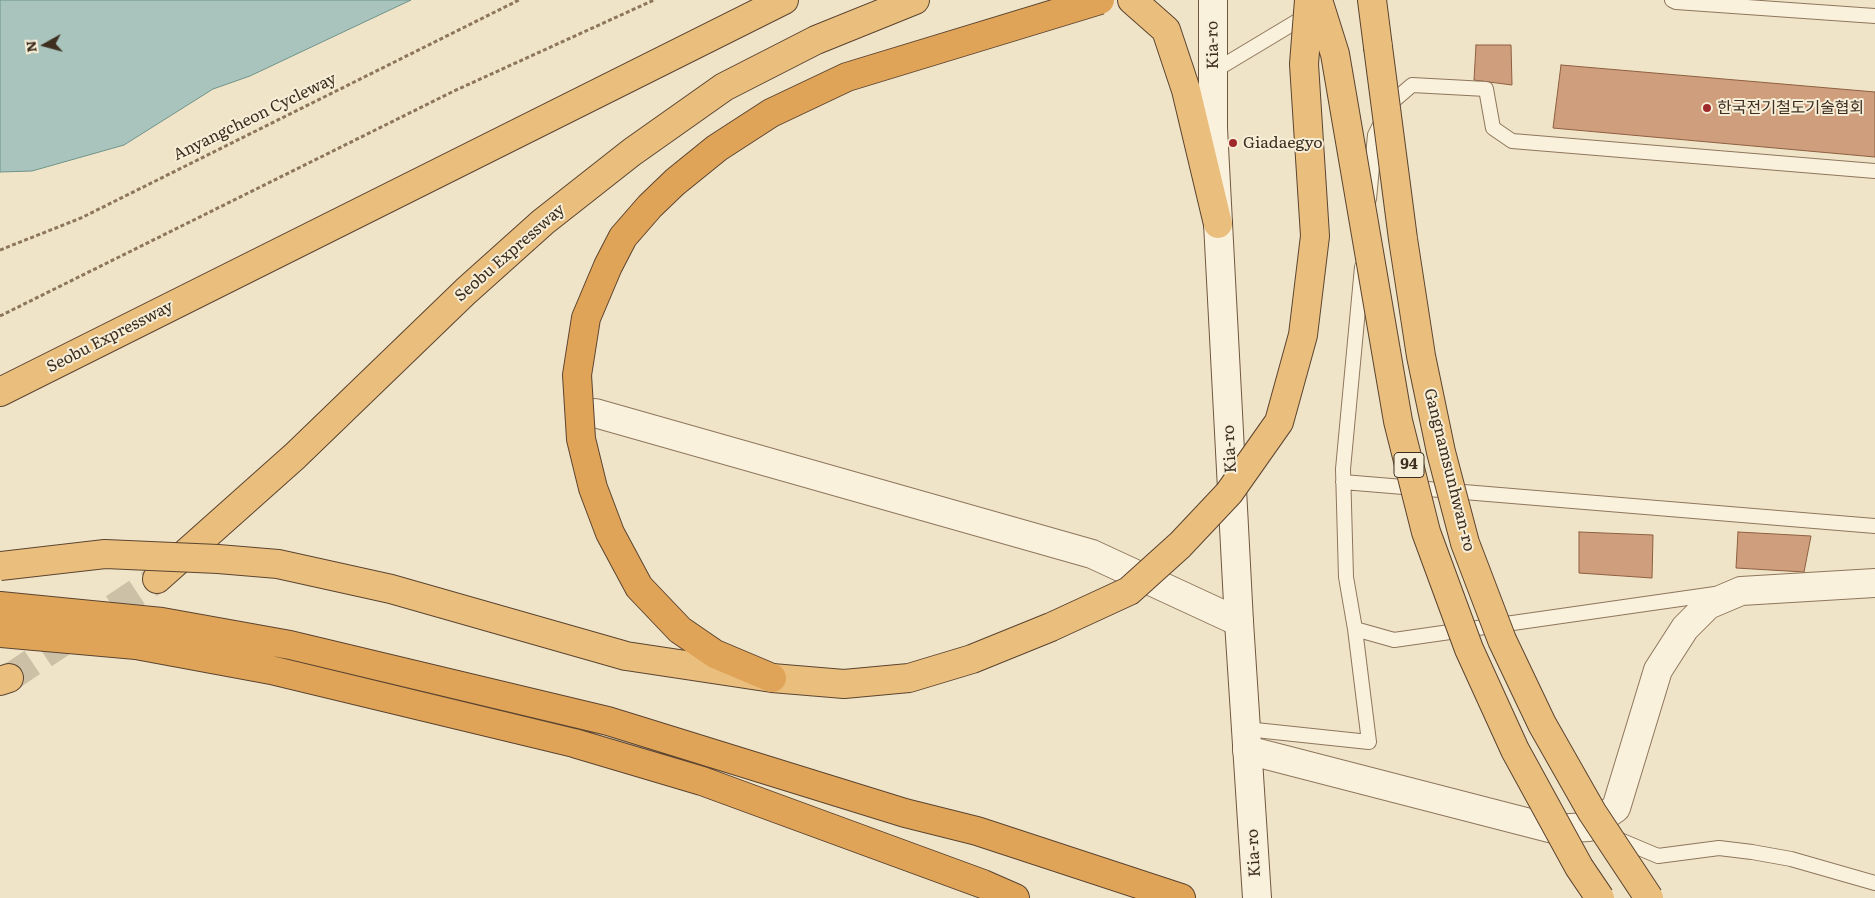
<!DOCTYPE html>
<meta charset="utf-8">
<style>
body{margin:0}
#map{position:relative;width:1875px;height:898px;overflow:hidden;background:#f0e4c8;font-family:Literata,serif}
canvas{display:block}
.north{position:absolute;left:20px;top:20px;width:50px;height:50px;-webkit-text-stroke:4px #f7eed8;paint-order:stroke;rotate:263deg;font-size:14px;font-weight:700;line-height:20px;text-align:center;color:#3d2e20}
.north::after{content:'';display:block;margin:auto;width:18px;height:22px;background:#3d2e20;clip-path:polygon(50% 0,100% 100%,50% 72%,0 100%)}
</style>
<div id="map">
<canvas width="1875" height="898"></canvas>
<div class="north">N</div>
</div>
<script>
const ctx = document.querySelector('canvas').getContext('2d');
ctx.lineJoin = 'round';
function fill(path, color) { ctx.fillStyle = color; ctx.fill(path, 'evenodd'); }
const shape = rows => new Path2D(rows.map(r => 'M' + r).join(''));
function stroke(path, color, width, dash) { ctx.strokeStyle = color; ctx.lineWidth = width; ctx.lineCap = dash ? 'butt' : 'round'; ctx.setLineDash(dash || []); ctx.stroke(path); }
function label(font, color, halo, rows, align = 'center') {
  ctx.font = font + ' Literata,"Noto Sans KR",serif'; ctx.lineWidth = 4; ctx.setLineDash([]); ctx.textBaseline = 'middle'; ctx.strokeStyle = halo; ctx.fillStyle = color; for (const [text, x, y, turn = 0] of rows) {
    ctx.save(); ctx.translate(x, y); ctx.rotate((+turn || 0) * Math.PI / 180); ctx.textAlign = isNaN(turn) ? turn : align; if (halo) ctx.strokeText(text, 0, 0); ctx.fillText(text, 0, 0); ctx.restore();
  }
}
const water = shape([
 [0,0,411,0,250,76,213,89,124,145,32,171,0,172,0,0]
]);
fill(water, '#a9c4bc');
stroke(water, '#6f938a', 1);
const building = shape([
 [1476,45,1511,45,1512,85,1474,80,1476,45],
 [1561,65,1875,92,1875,157,1553,128,1561,65],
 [1579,532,1653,535,1652,578,1579,573,1579,532],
 [1738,532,1811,536,1804,572,1736,568,1738,532]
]);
fill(building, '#cf9f7d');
stroke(building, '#8d5f41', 1);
stroke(shape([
 [9,678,157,579]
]), '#ccc0a6', 28, [28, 14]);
const service = shape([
 [1672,0,1676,2,1875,16],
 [1214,71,1309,14],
 [1369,199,1375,135,1391,103,1412,85,1486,89,1493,128,1512,141,1875,171],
 [1362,267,1343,469,1346,577,1355,629,1394,640,1715,594],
 [1343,482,1875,526],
 [1246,729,1369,742,1355,629],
 [1613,837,1658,856,1719,848,1752,852,1791,859,1875,883]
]);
const minor = shape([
 [595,413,1092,554,1239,622],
 [1247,750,1553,829,1589,827,1616,808,1658,670,1685,628,1708,605,1741,591,1875,583]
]);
const secondary = shape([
 [1213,0,1213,128,1239,622,1257,898]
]);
const trunk = shape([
 [1132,0,1166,30,1186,90,1218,224],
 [1372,0,1378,47],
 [0,392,784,0],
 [157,579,295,456,466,291,543,222,632,152,724,87,816,40,915,0],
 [0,681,9,678]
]);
const motorway = shape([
 [0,606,162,622,290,645,608,721,905,813,977,831,1181,898],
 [0,633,136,645,271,670,574,743,702,781,983,884,1015,898]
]);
stroke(service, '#8d765c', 16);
stroke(minor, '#8d765c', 30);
stroke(secondary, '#6f573f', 30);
stroke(trunk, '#5b4430', 30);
stroke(motorway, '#5b4430', 30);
stroke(shape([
 [0,250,81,218,519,0],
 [0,316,454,91,654,0]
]), '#8d765c', 3, [4, 2.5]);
stroke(service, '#faf1dc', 14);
stroke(minor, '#faf1dc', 28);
stroke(secondary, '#faf1dc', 28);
stroke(trunk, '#eabe7c', 28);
stroke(motorway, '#e0a458', 28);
const trunkBridge = shape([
 [1318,0,1335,54,1398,421,1426,532,1469,649,1515,750,1579,867,1600,898],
 [1378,47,1403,239,1421,356,1441,452,1465,543,1502,640,1542,724,1592,812,1649,898],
 [0,566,105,554,218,559,278,564,391,589,626,656,772,678,844,684,909,678,972,659,1051,627,1129,591,1180,545,1229,493,1279,422,1303,335,1315,236,1304,64,1309,0]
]);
const motorwayBridge = shape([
 [772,678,715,654,680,630,639,587,610,533,593,488,581,439,577,375,586,318,608,266,623,237,650,206,675,182,717,148,771,113,847,77,1100,0]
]);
stroke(trunkBridge, '#5b4430', 30, []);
stroke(motorwayBridge, '#5b4430', 30, []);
stroke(trunkBridge, '#eabe7c', 28);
stroke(motorwayBridge, '#e0a458', 28);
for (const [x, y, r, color] of [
 [1707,108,5,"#9e2a2b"],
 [1233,143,5,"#9e2a2b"]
]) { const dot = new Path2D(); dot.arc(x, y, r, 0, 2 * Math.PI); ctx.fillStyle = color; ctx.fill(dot); stroke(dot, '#f7eed8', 2); }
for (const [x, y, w] of [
 [1409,465,30]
]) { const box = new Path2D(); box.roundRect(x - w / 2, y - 12.5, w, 25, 4); ctx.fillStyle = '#f7eed8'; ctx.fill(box); stroke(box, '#3d2e20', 1); }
label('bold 15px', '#3d2e20', null, [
 ["94",1409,465]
]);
label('16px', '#3d2e20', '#f7eed8', [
 ["Kia-ro",1213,45,-91],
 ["Anyangcheon Cycleway",255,117,-26],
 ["Seobu Expressway",510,253,-41],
 ["Seobu Expressway",110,337,-27],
 ["Kia-ro",1230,449,-93],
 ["Gangnamsunhwan-ro",1449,470,76],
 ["Kia-ro",1254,853,-93]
]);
label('16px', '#3d2e20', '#f7eed8', [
 ["한국전기철도기술협회",1717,108],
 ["Giadaegyo",1243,143]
], 'left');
</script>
